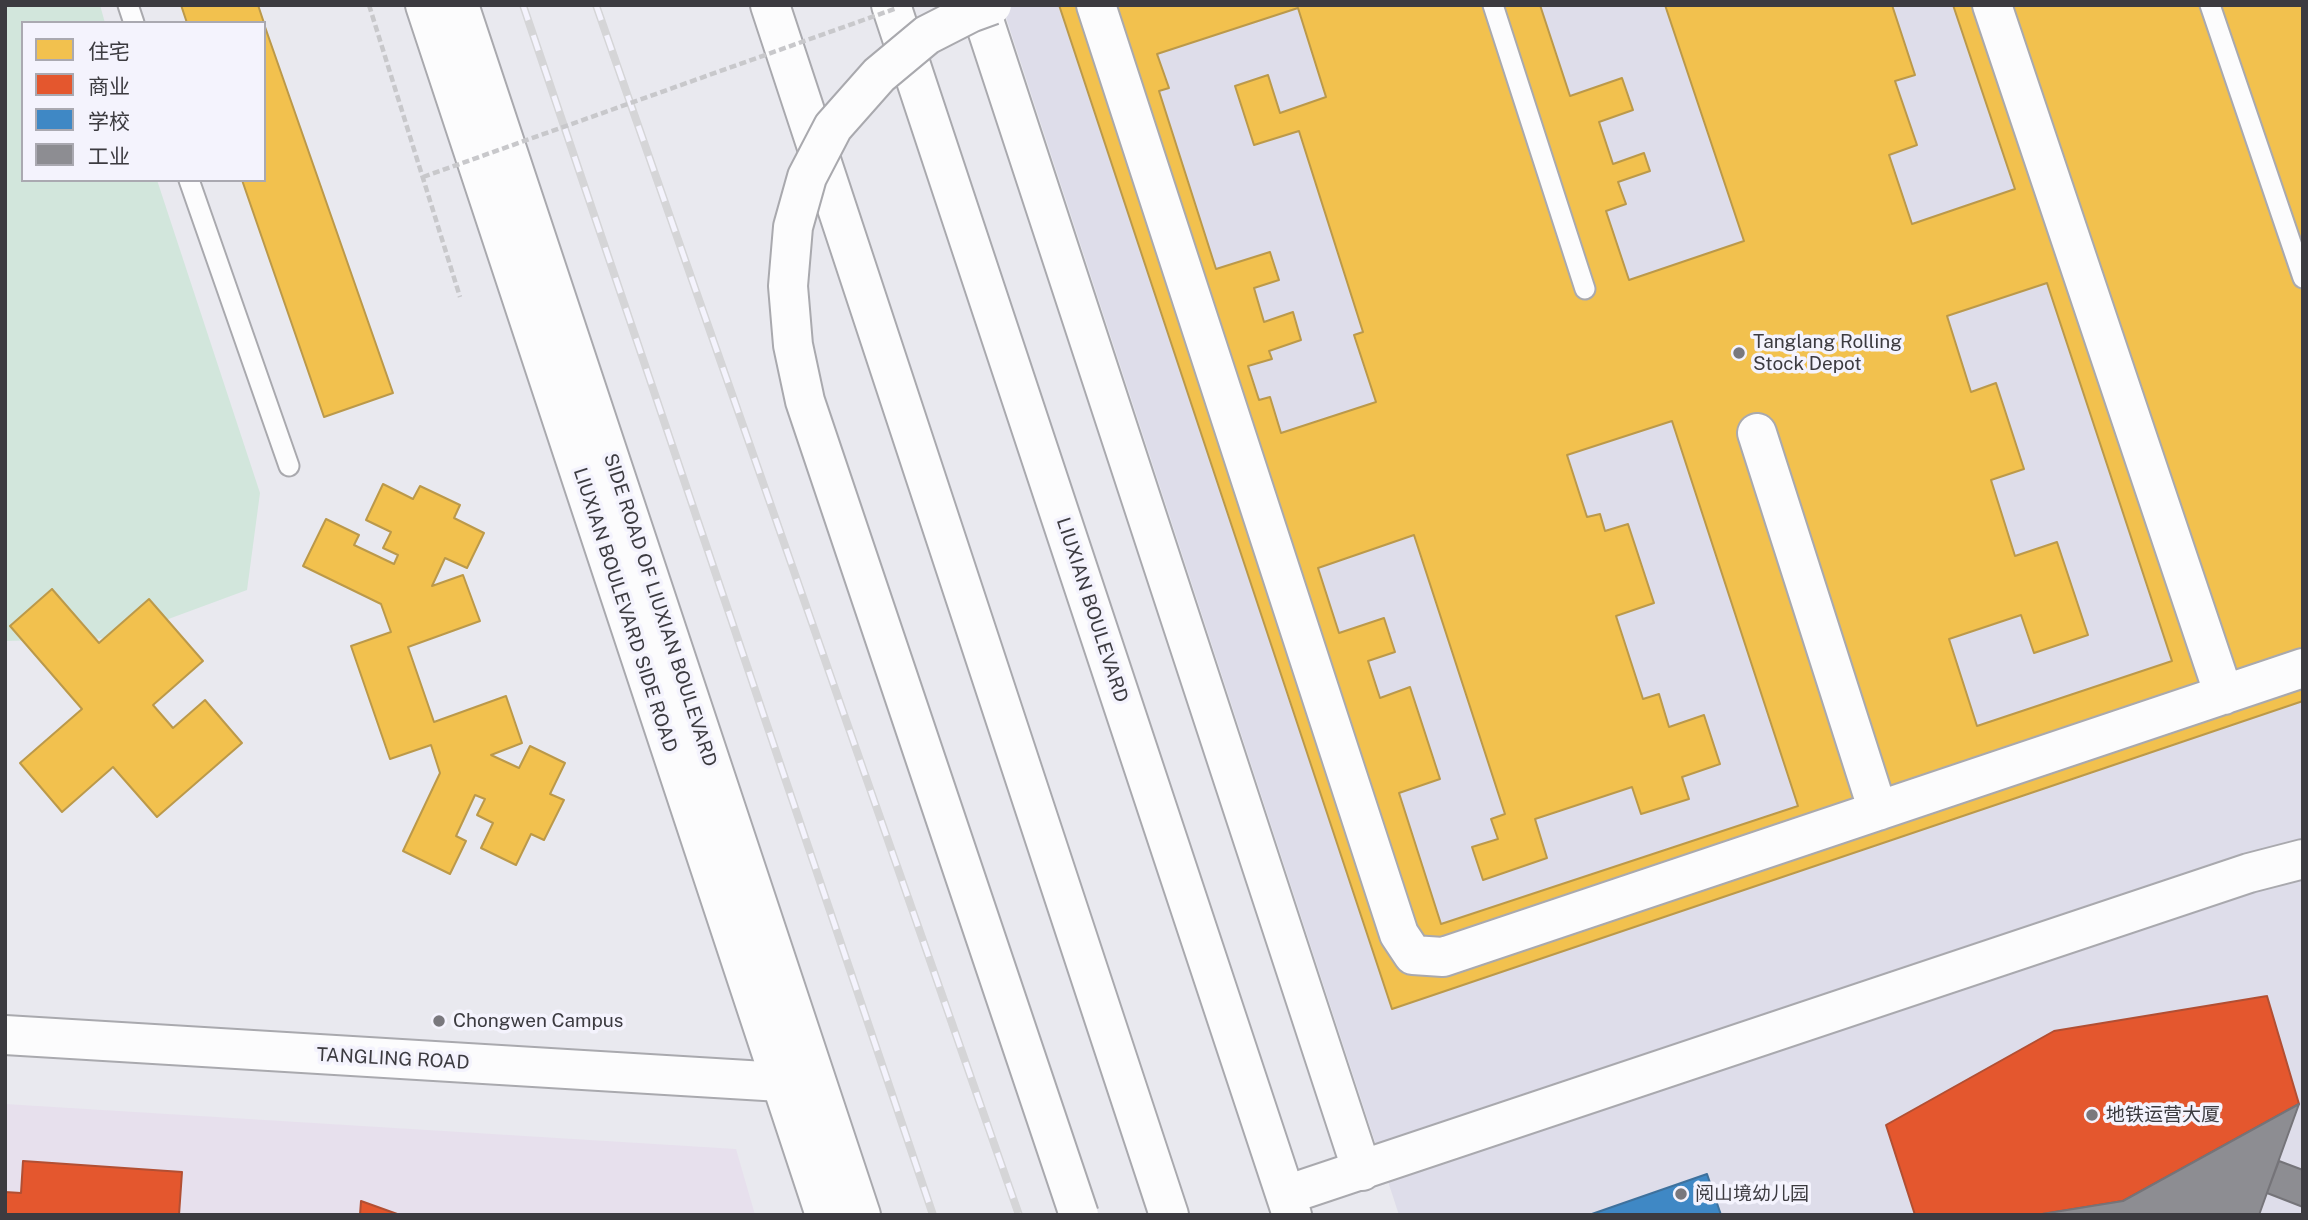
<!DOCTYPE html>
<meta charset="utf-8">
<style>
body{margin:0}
#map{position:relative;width:2308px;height:1220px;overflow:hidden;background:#e9e9ef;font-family:"Public Sans","Noto Sans SC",sans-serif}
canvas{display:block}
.frame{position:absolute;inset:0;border:7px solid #3c3b40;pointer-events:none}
.legend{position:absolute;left:21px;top:21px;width:245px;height:161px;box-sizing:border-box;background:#f4f3fd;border:2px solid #aaa9b1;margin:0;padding:9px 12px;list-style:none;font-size:21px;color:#3c3b40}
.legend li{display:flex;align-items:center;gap:14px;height:35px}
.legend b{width:35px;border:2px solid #aaa9b1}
</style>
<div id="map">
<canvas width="2308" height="1220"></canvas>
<div class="frame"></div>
<ul class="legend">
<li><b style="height:19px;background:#f2c14e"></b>住宅</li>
<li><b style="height:19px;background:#e4572e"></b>商业</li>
<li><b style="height:19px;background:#3f88c5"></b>学校</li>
<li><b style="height:19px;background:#8d8d92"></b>工业</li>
</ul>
</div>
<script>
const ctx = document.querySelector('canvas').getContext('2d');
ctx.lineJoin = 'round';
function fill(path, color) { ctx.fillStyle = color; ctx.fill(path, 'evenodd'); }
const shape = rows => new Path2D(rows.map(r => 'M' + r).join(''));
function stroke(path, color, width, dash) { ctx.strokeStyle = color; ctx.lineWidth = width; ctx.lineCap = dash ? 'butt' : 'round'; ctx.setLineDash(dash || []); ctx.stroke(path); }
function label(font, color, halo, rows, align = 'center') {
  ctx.font = font + ' "Public Sans","Noto Sans SC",sans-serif'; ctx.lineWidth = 7; ctx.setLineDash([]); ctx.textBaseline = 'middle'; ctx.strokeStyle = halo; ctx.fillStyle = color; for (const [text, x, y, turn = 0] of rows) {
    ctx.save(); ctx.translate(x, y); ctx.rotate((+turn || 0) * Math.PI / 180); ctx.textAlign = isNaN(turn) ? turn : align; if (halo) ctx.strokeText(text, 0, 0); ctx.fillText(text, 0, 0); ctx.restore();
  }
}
fill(shape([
 [5,1104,736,1149,755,1215,5,1215]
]), '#e7e0ed');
fill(shape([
 [1002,5,2303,5,2303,1215,1399,1215]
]), '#deddea');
fill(shape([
 [5,5,100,5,105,23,23,23,23,180,157,180,260,493,247,590,117,638,5,641]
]), '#d2e6dc');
const homes = shape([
 [181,5,258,5,264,23,187,23,181,5],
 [1059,5,2303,5,2303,701,1392,1009,1059,5],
 [1540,5,1665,5,1744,241,1629,280,1606,211,1626,204,1618,182,1650,171,1644,153,1613,164,1599,122,1633,110,1622,78,1570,96,1540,5],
 [1892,5,1953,5,2015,189,1912,224,1889,155,1917,145,1895,81,1915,75,1892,5],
 [1298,8,1326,97,1280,113,1268,75,1235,86,1254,145,1299,131,1363,332,1354,335,1376,402,1281,433,1270,397,1259,400,1248,366,1272,359,1269,351,1301,340,1293,312,1264,322,1254,288,1279,280,1270,252,1216,269,1159,91,1169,88,1157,54,1298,8],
 [264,24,393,393,324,417,242,180,264,180,264,24],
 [2047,283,2172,661,1977,726,1949,639,2021,615,2034,653,2088,635,2057,542,2015,556,1991,480,2024,469,1996,383,1971,392,1947,316,2047,283],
 [1672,421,1798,806,1441,924,1399,793,1440,779,1410,687,1380,698,1368,661,1395,652,1384,618,1339,633,1318,568,1414,535,1505,814,1491,819,1498,839,1472,847,1483,880,1547,858,1535,819,1632,787,1641,814,1689,799,1682,777,1720,764,1704,715,1669,727,1659,694,1643,699,1616,616,1654,603,1628,524,1605,531,1600,514,1587,517,1567,455,1672,421],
 [383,484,413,499,420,486,460,505,454,518,484,533,467,568,445,558,432,586,463,575,480,621,408,647,434,722,506,696,522,743,491,755,519,768,530,746,565,763,550,794,564,800,544,840,531,834,516,865,481,848,493,823,477,815,485,799,475,795,456,836,466,841,450,874,403,851,440,773,431,745,390,759,351,646,391,632,381,604,303,566,326,519,359,535,354,545,394,564,398,555,383,548,391,532,366,520,383,484],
 [52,589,99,643,149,599,203,661,153,705,173,728,205,700,242,743,157,817,113,767,62,812,20,763,82,709,10,626,52,589]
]);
fill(homes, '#f2c14e');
stroke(homes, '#bb994a', 2);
const shops = shape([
 [2267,996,2299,1104,2123,1201,2036,1215,1915,1215,1886,1125,2054,1031,2267,996],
 [23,1161,182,1172,179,1215,5,1215,5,1192,21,1193,23,1161],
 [361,1201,400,1215,360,1215,361,1201]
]);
fill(shops, '#e4572e');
stroke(shops, '#b24f33', 2);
const schools = shape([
 [1707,1174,1721,1215,1589,1215,1707,1174]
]);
fill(schools, '#3f88c5');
stroke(schools, '#3e719d', 2);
const industry = shape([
 [2299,1104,2259,1215,2036,1215,2123,1201,2299,1104],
 [2279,1161,2303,1170,2303,1207,2267,1193,2279,1161]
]);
fill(industry, '#8d8d92');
stroke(industry, '#757479', 2);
const lane = shape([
 [128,5,134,23],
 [1493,5,1585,289],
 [2210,5,2303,278],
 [189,180,289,466]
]);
const street = shape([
 [979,5,1362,1171],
 [1096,5,1399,934,1413,955,1443,957,2303,668],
 [1992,5,2224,695],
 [1757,433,1878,811],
 [5,1035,781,1082],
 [1286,1195,2249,873,2303,859]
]);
const secondary = shape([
 [425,5,825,1215],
 [459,5,861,1215]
]);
const primary = shape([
 [770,5,1169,1215],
 [891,5,1292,1215]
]);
stroke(lane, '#a9a9ae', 23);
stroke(street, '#a9a9ae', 42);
stroke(secondary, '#a9a9ae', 42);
stroke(primary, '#a9a9ae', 42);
stroke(shape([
 [369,5,460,297]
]), '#c8c8cb', 4.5, [7, 3.5]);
stroke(lane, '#fcfcfd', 19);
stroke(street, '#fcfcfd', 38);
stroke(secondary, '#fcfcfd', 38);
stroke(primary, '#fcfcfd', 38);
const rail = shape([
 [523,5,933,1215],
 [596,5,1019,1215]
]);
stroke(rail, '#d5d5d7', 8);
stroke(rail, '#f4f3fd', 5, [16]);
const primaryBridge = shape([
 [992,5,970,13,927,35,879,75,833,127,807,177,793,227,788,286,793,345,805,401,1079,1215]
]);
stroke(primaryBridge, '#a9a9ae', 42, []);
stroke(shape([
 [423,177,897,8]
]), '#c8c8cb', 4.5, [7, 3.5]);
stroke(primaryBridge, '#fcfcfd', 38);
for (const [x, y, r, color] of [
 [1739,353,7,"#79787d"],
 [439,1021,7,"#79787d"],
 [2092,1115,7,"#79787d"],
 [1681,1194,7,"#79787d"]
]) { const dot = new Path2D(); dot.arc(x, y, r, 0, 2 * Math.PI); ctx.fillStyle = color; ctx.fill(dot); stroke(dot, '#f4f3fd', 2.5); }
label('19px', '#3c3b40', '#f4f3fd', [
 ["Tanglang Rolling",1753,342],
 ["Stock Depot",1753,364],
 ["Chongwen Campus",453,1021],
 ["地铁运营大厦",2106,1115],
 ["阅山境幼儿园",1695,1194]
], 'left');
label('19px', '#3c3b40', '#f4f3fd', [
 ["LIUXIAN BOULEVARD SIDE ROAD",625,610,72],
 ["SIDE ROAD OF LIUXIAN BOULEVARD",660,610,72],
 ["LIUXIAN BOULEVARD",1092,610,72],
 ["TANGLING ROAD",393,1059,3]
]);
</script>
